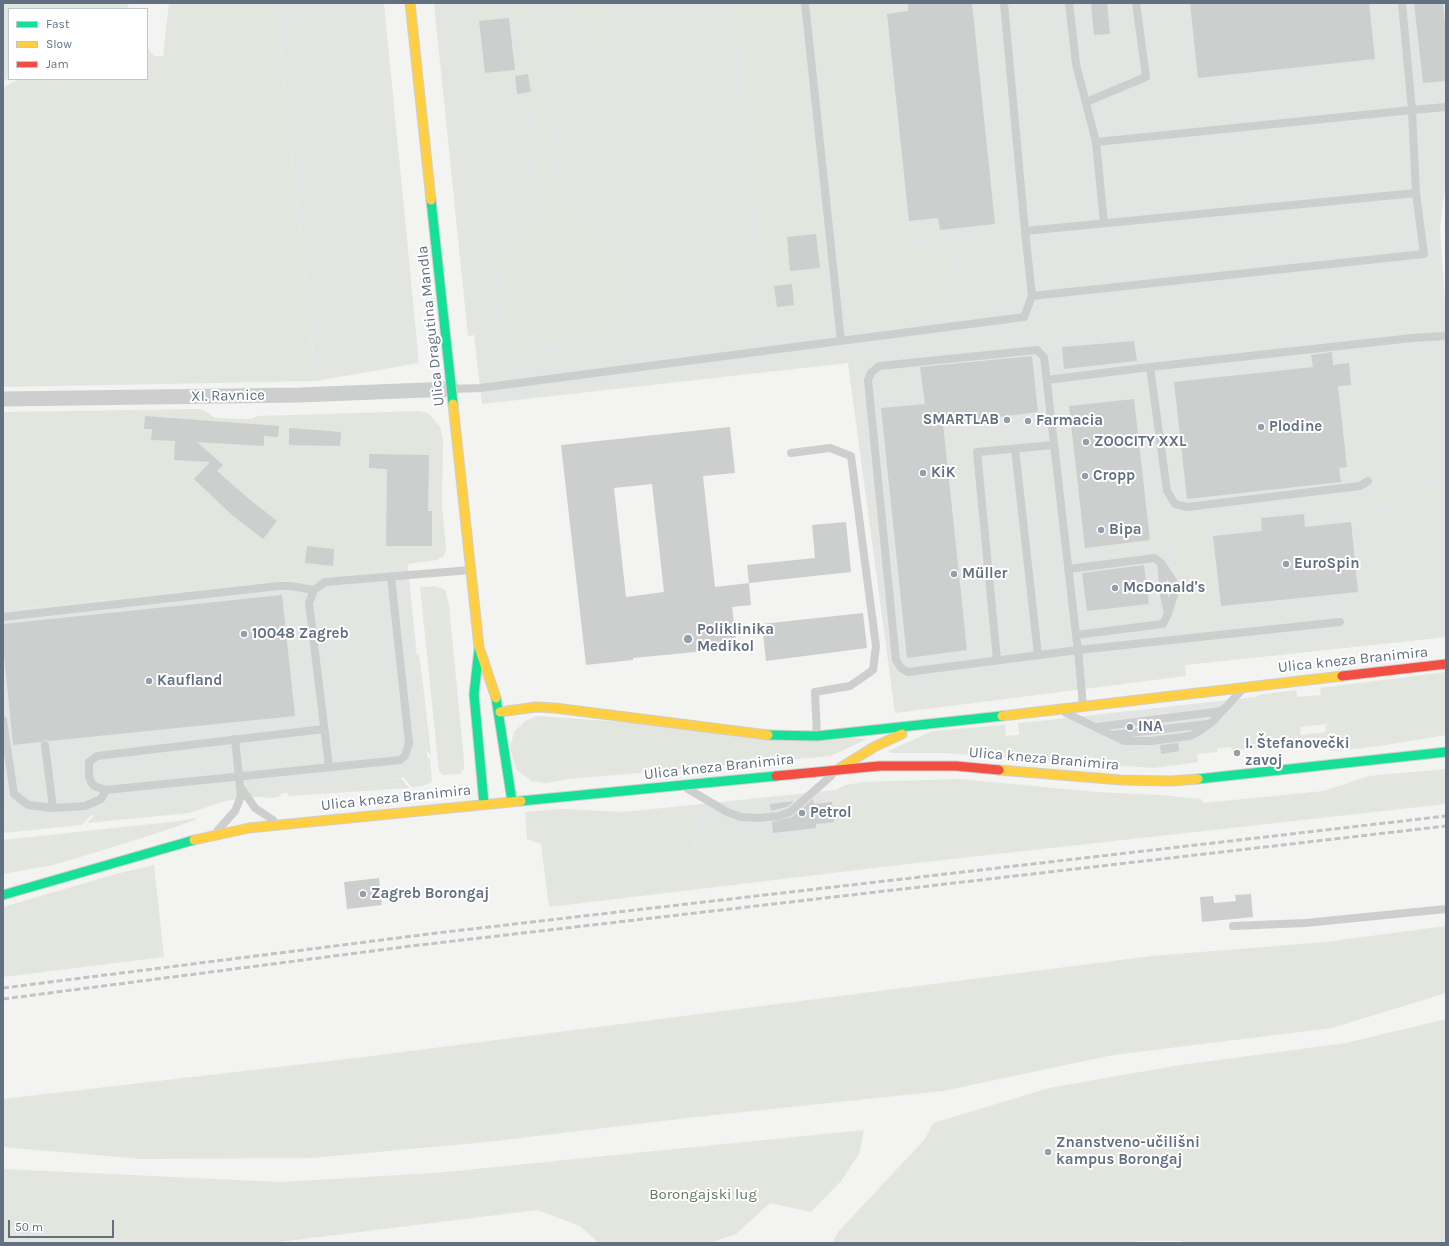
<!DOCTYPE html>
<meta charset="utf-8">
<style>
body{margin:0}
#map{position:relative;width:1449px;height:1246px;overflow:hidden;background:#f3f3f1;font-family:Karla,sans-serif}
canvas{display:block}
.frame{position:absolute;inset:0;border:4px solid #627082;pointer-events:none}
.legend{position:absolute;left:8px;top:8px;width:140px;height:72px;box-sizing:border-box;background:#fff;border:1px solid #c0c6cd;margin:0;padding:5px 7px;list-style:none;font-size:12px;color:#627082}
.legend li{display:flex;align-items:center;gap:8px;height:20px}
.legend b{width:20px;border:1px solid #c0c6cd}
.scale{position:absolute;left:8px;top:1220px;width:106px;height:18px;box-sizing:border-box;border:2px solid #627082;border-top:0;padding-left:5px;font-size:12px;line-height:14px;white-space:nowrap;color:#627082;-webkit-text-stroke:3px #fff;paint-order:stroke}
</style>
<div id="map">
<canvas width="1449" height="1246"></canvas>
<div class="frame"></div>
<ul class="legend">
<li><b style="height:5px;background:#16e098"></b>Fast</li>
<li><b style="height:5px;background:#ffcf43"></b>Slow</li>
<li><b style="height:5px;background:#f24e42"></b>Jam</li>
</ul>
<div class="scale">50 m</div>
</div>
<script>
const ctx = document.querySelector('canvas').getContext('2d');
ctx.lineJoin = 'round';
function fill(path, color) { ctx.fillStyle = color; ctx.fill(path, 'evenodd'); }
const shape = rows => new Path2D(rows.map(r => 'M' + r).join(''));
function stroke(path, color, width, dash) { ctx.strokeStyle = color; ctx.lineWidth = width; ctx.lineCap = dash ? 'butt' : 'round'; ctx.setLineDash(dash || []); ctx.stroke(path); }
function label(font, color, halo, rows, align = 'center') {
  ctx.font = font + ' Karla,sans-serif'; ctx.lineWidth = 4; ctx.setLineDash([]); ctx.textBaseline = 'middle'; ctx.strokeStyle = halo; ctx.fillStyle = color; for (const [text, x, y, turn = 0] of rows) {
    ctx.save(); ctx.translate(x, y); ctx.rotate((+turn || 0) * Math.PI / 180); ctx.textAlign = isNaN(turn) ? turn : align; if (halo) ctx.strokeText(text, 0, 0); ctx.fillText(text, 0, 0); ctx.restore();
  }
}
fill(shape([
 [275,3,384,3,419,363,316,381],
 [434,3,1446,3,1446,180,1440,229,1446,315,1446,637,1185,665,1186,676,895,713,848,363,482,404,474,335,468,336],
 [408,568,429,774,180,807,6,824,3,796,3,611],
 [1256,697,1223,735,1212,740,1191,743,1191,745,1178,747,1179,753,1161,756,1160,749,1130,752,1129,755,1123,755,1107,751,1106,759,1095,755,1095,745,1090,759,1074,757,1024,741,1030,722],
 [836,790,841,834,696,848,692,805]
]), '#e3e5e3');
fill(shape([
 [3,3,130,3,126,9,9,9,9,78,3,82],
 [169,3,275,3,316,381,3,387,3,87,20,79,147,79,147,47,154,56,163,56],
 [473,3,495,3,506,16,506,18,479,21,485,73,515,70,513,54,520,53,518,32,536,31,540,33,556,195,612,251,619,259,627,278,627,297,621,315,609,329,593,338,509,350,498,345,496,343,495,334,507,332,497,245,521,241,528,232,529,224,542,222,529,75,485,79,501,216,514,216,511,225,495,229],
 [502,3,523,3,535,17,538,25,518,26,516,16],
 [579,3,607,3,613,48,601,49,571,10],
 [736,3,797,3,828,310,824,326,818,332,799,331,783,323,771,308,767,298,764,287],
 [819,3,884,3,886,23,814,30,812,10],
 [887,27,910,248,950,244,951,277,947,293,943,300,933,312,926,316,904,323,863,327,853,318,846,307,815,35],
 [197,409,205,411,215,418,251,419,258,416,420,411,429,414,440,427,443,440,442,505,446,548,444,556,437,560,408,564,408,568,3,611,3,412],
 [1446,487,1446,498,1369,506,1368,495],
 [1208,515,1219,616,1205,618,1208,646,1221,645,1222,654,1446,631,1446,637,1185,665,1169,518],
 [436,586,445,590,449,605,464,761,464,769,460,774,443,775,439,771,420,587],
 [419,654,423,685,431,755,427,751,418,671,407,672,406,662],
 [1446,672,1446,735,1380,746,1336,751,1329,750,1328,744,1232,750,1231,747,1217,748,1217,752,1197,754,1198,762,1154,768,944,753,891,753,888,751,933,731,1005,725,1006,736,1019,735,1018,723,1030,722,1024,741,1074,757,1090,759,1095,745,1097,746,1095,755,1105,758,1107,751,1123,753,1123,755,1129,755,1130,752,1160,749,1161,755,1178,753,1178,747,1191,745,1191,743,1212,740,1223,735,1258,695,1296,690,1297,697,1321,695,1320,688],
 [1331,724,1325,726,1326,732,1301,735,1300,727],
 [537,716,867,739,831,756,570,779,546,783,531,781,516,769,510,747,514,732,525,721],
 [427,757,430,758,432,780,430,783,422,786,411,787,404,777,429,774],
 [1446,769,1446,804,916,863,549,907,541,844,527,839,525,812,562,809,624,812,692,805,696,848,841,834,836,790,845,785,863,782,959,779,1096,792,1161,795,1201,799,1203,803,1324,791,1369,776],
 [401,778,409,788,289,796,287,793,288,791],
 [255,783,257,785,259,793,280,792,281,796,271,798,253,796,250,792,250,787],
 [213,786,224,789,229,792,231,799,189,813,87,823,95,815,114,805,123,795,128,796,129,805,213,797],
 [3,796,6,824,91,815,82,825,3,833],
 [196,818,195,820,170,829,94,853,53,865,3,874,3,840,179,821],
 [154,865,164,957,3,977,3,907,116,874],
 [1446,926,1446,993,1332,1028,1113,1055,943,1091,696,1117,487,1142,312,1158,140,1159,3,1147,3,1099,356,1058,1152,956,1325,942],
 [1446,1019,1446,1243,1182,1243,1181,1241,1137,1241,1135,1243,832,1243,838,1232,925,1139,933,1123,1049,1088,1174,1066,1346,1043],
 [864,1130,859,1154,841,1181,811,1212,770,1203,736,1234,710,1243,599,1243,580,1226,537,1210,271,1243,3,1243,3,1169,280,1182,435,1173]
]), '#e2e6df');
fill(shape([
 [908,3,972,3,995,224,940,230,938,218,909,221,887,14,908,11],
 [1091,3,1107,3,1110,34,1094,35],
 [1190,3,1369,3,1375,59,1198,78],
 [1414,3,1443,3,1446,36,1446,81,1423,83],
 [509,18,515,70,485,73,479,21],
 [528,74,531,92,517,94,515,76],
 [816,234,820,268,790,271,787,237],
 [792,284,794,305,777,307,774,286],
 [1134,341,1137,361,1064,369,1062,347],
 [1332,352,1333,365,1349,363,1351,385,1338,386,1347,467,1339,468,1341,482,1187,499,1174,382,1313,367,1311,355],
 [1032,356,1038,412,943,424,967,650,907,658,881,408,925,404,920,367],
 [1134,399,1150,540,1085,548,1069,406],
 [145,416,279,426,278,437,264,436,264,446,197,442,223,465,217,471,249,499,277,521,263,539,232,515,194,479,210,462,174,460,175,441,151,440,152,429,144,429],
 [730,427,735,473,703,476,715,587,749,583,751,605,732,607,737,648,633,658,633,660,586,665,561,445],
 [652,484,664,592,626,597,614,488],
 [289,428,341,432,340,446,289,445],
 [369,454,429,455,428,511,432,511,432,546,386,546,387,469,369,468],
 [1304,514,1305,527,1351,522,1358,592,1221,606,1213,536,1262,531,1261,518],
 [846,522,851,572,749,583,747,565,815,558,812,525],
 [307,546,334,549,333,566,305,563],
 [1144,565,1149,604,1087,611,1082,573],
 [282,595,295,716,49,741,45,740,41,742,13,745,3,646,3,624],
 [863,613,867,648,766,661,762,624],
 [1178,743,1179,751,1161,754,1160,745],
 [813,799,814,804,832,802,834,822,816,824,816,828,773,833,772,822,792,817],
 [794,801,787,807,771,811,770,804],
 [379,878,382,905,347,909,344,882],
 [1251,894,1253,917,1202,922,1200,897,1213,896,1214,903,1236,901,1235,895]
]), '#cdcece');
const fast = shape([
 [431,200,453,404],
 [479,649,474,694,484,804],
 [496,698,512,801],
 [768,735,817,736,1002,716],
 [1198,779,1446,752],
 [521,801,776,776],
 [3,895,194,840]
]);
const slow = shape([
 [410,3,431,200],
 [453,404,479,647,496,698],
 [500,712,536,707,555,708,768,735],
 [1002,716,1342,676],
 [840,768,874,747,902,734],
 [999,770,1121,780,1171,781,1198,779],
 [194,840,249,828,521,801]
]);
const jam = shape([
 [1342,676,1446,664],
 [776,776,879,766,956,766,999,770]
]);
stroke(fast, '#ced0d0', 11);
stroke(slow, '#ced0d0', 11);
stroke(jam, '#ced0d0', 11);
stroke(shape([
 [805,3,841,341],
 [1004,3,1025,231,1416,193,1412,110,1446,107],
 [1069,3,1076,64,1096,142],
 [1086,102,1146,77,1136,3],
 [1104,223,1096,142,1412,110,1402,3],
 [1025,231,1032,296,1424,254,1416,193],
 [1047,380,1150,367],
 [452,389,480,388,1024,317,1032,296],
 [1015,449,1038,655],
 [791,453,830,448,851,456,876,646,873,670,850,686,815,692,817,736],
 [1368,481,1360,486,1187,507,1175,504,1167,491,1150,367,1412,338,1446,336],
 [1161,563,1173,581,1174,595,1168,613],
 [1068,569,1155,558,1161,563,1164,595,1168,614,1163,624,1076,635],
 [3,617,278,586,290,586,314,590],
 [997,660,977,452,1054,445],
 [1083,706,1078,650,1076,635,1044,357,1037,350,879,366,871,373,868,380,896,660,901,668,908,672,1078,650,1340,622],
 [1066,713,1124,741,1151,741,1190,736,1198,732,1212,722,1240,692],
 [3,720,14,794,28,805,53,808,85,806,101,799,106,790],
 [1097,727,1222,711],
 [324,729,97,756,89,762,89,776,91,782,94,786,106,790,400,760,405,756,409,743,391,577],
 [1112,735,1208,724],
 [45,745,53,808],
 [329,767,309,603,314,590,325,582,470,570],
 [242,789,255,808,273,820],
 [688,789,727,812,741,817,758,818,779,816,790,812,831,776],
 [218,830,235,811,241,796,235,739],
 [1233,926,1305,923,1446,909]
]), '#cdcece', 8);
stroke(shape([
 [3,399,299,395,452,389]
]), '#cdcece', 15);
stroke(fast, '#16e098', 9);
stroke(slow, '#ffcf43', 9);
stroke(jam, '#f24e42', 9);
stroke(shape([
 [3,988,437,933,1446,816],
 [3,999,411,946,1446,826]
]), '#c2c3c3', 3, [6, 3]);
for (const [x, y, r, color] of [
 [1007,420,4,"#959ea9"],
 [1028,421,4,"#959ea9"],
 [1261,427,4,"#959ea9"],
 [1086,442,4,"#959ea9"],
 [923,473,4,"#959ea9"],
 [1085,476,4,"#959ea9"],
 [1101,530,4,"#959ea9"],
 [1286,564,4,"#959ea9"],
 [954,574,4,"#959ea9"],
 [1115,588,4,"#959ea9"],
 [244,634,4,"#959ea9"],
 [688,639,5,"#959ea9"],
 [149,681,4,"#959ea9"],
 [1130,727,4,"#959ea9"],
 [1237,753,4,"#959ea9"],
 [802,813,4,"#959ea9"],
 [363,894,4,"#959ea9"],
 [1048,1152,4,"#959ea9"]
]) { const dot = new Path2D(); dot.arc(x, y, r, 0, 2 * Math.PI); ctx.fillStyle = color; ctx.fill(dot); stroke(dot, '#fff', 1.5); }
label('15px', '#627082', '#fff', [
 ["Ulica Dragutina Mandla",431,326,-96],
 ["XI. Ravnice",228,396,-1],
 ["Ulica kneza Branimira",1353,660,-6],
 ["Ulica kneza Branimira",1044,759,5],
 ["Ulica kneza Branimira",719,767,-6],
 ["Ulica kneza Branimira",396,798,-6]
]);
label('bold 15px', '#627082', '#fff', [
 ["SMARTLAB",999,420,"right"],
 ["Farmacia",1036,421],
 ["Plodine",1269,427],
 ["ZOOCITY XXL",1094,442],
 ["KiK",931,473],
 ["Cropp",1093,476],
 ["Bipa",1109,530],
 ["EuroSpin",1294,564],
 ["Müller",962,574],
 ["McDonald's",1123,588],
 ["Poliklinika",697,630],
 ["Medikol",697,647],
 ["10048 Zagreb",252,634],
 ["Kaufland",157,681],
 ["INA",1138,727],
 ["I. Štefanovečki",1245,744],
 ["zavoj",1245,761],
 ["Petrol",810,813],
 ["Zagreb Borongaj",371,894],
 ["Znanstveno-učilišni",1056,1143],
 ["kampus Borongaj",1056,1160]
], 'left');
label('15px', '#637961', '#fff', [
 ["Borongajski lug",703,1195]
]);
</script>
